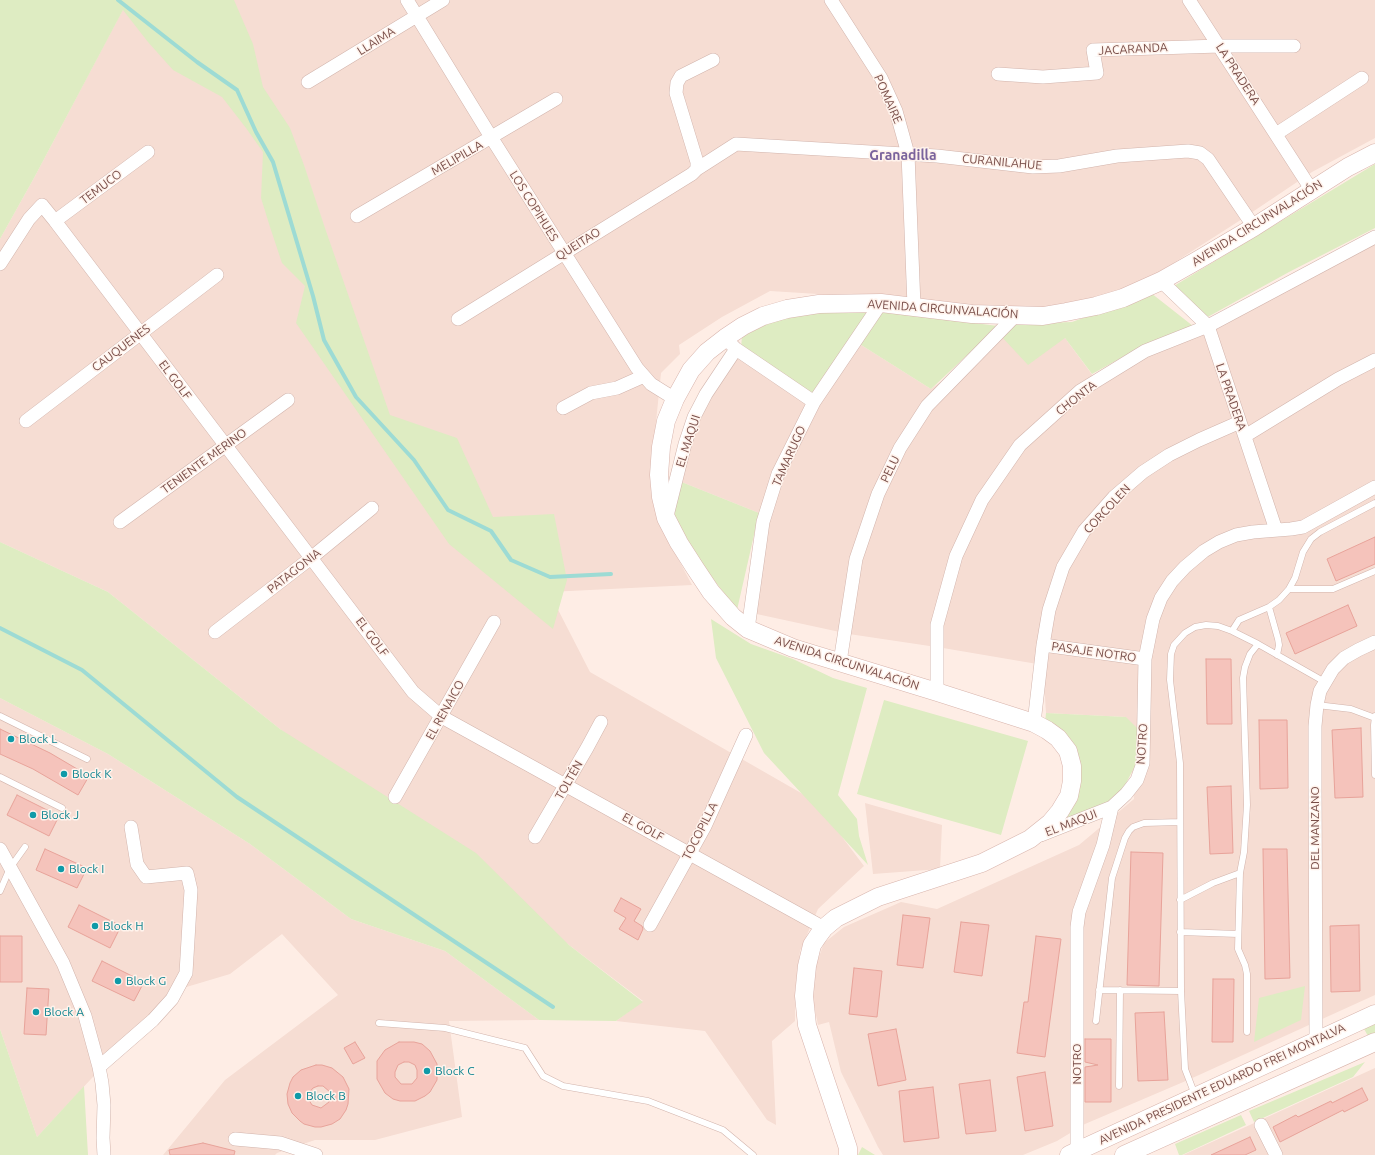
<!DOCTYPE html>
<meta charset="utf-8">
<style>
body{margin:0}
canvas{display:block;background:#feede5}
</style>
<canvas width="1375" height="1155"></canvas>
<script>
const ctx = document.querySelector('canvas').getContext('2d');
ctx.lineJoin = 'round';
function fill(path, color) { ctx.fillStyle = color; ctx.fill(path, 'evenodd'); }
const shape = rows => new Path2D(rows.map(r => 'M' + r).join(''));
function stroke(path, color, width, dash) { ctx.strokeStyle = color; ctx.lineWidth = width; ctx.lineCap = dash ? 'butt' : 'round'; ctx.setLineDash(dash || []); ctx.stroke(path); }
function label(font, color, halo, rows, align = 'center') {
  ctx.font = font + ' Ubuntu,sans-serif'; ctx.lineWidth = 3; ctx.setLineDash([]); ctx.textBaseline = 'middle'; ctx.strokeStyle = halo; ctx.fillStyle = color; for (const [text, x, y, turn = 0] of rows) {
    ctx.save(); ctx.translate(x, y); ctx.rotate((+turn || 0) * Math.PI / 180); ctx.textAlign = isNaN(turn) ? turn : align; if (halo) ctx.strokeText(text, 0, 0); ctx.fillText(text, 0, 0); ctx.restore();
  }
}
fill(shape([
 [128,0,1375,0,1375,138,1312,172,1239,221,1172,264,1125,292,1061,307,1008,312,882,298,770,291,722,317,679,345,680,354,661,373,656,422,652,481,666,536,692,585,549,592,590,672,815,801,864,866,818,909,800,951,795,991,795,1021,772,1041,776,1125,767,1120,705,1031,616,1021,643,1001,569,945,280,729,108,592,0,542,0,239,34,178],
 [1375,242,1375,995,1188,1080,1085,1124,1057,1141,1023,1155,883,1155,878,1147,841,1072,829,1022,818,1025,813,1000,815,968,824,943,844,927,901,902,937,909,1079,845,1134,799,1126,717,1046,713,1043,665,943,648,849,634,752,613,759,513,679,481,698,418,735,354,858,343,931,389,1001,336,1065,338,1099,384,1156,350],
 [0,698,108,754,250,844,351,919,445,951,539,1020,449,1021,462,1117,375,1140,315,1140,277,1153,275,1155,163,1155,225,1080,338,995,282,934,230,974,173,991,37,1137,0,1029],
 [865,803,942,825,940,869,873,874],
 [1375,1068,1375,1155,1183,1155,1252,1124]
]), '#f6ddd3');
fill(shape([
 [0,0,234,0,253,44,263,87,290,128,304,165,326,231,390,415,457,438,493,517,554,514,567,580,553,629,449,544,296,323,305,286,282,263,270,227,261,198,263,152,246,128,222,97,173,70,148,42,123,10,34,178,0,239],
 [1375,164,1375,228,1289,272,1204,319,1169,289],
 [1151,293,1193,326,1146,344,1092,374,1065,338,1028,365,1001,336,1008,327,1016,324,1072,322],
 [829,309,872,309,814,395,741,347,742,337,774,319],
 [880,311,998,326,931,389,858,343],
 [679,481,759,513,737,610,694,554,670,511],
 [0,542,108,592,280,729,476,853,569,945,643,1002,616,1021,539,1020,445,951,351,919,250,844,108,754,0,698],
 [711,619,751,644,793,659,833,678,867,688,838,795,857,819,859,836,868,865,764,753,716,658],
 [884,700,1028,741,1001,835,857,794],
 [1046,713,1126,717,1137,728,1138,747,1136,764,1123,789,1108,803,1064,819,1080,774,1045,723],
 [1305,986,1301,1020,1254,1042,1259,998],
 [1375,1022,1375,1033,1368,1036,1363,1027],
 [0,1029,37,1137,84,1086,88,1155,0,1155],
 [1365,1062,1353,1077,1254,1122,1249,1111],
 [1241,1115,1246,1125,1182,1155,1179,1155,1175,1144],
 [862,1147,875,1155,858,1155]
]), '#deecc2');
stroke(shape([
 [118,0,197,62,237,90,256,132,273,162,313,296,324,340,356,397,414,460,448,510,491,531,511,560,550,577,611,574],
 [0,628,82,670,237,797,553,1007]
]), '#9ddbd4', 4);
const building = shape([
 [1375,537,1375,564,1336,581,1327,559,1375,537],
 [1348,605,1357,626,1295,654,1286,633,1348,605],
 [1206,659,1231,659,1232,724,1207,724,1206,659],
 [1259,720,1287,720,1288,788,1260,789,1259,720],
 [1361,728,1363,797,1335,798,1332,730,1361,728],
 [0,729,50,753,89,776,78,795,33,769,0,754,0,729],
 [1231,786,1233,853,1210,854,1207,787,1231,786],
 [17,795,59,816,49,836,7,815,17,795],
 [45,849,87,868,77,888,36,870,45,849],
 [1263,849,1287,849,1290,978,1265,979,1263,849],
 [1131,852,1163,853,1159,986,1127,985,1131,852],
 [621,898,641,909,634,921,642,926,643,929,638,940,619,929,626,918,614,911,621,898],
 [79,905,121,926,110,948,68,927,79,905],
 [903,915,930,918,923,968,897,965,903,915],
 [961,922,989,925,982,976,954,972,961,922],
 [1359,925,1360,991,1331,992,1330,926,1359,925],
 [0,936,22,936,22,982,0,982,0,936],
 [1036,936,1061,939,1045,1057,1017,1053,1024,1002,1028,1002,1036,936],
 [102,961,144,982,134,1001,92,981,102,961],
 [854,968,882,971,877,1017,849,1014,854,968],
 [1213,979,1234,979,1233,1042,1212,1042,1213,979],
 [27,988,49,989,46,1035,24,1034,27,988],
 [1164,1012,1168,1080,1138,1081,1135,1013,1164,1012],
 [896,1029,906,1080,878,1086,868,1034,896,1029],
 [1085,1039,1111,1039,1111,1102,1085,1102,1085,1067,1098,1065,1085,1062,1085,1039],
 [355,1042,365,1058,353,1064,344,1048,355,1042],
 [399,1042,414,1042,422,1044,430,1051,437,1064,437,1080,430,1092,425,1096,415,1101,400,1101,393,1099,385,1093,377,1079,377,1061,385,1050,399,1042],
 [404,1062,409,1062,415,1065,417,1070,417,1078,412,1084,401,1084,395,1077,395,1072,398,1065,404,1062],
 [316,1065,322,1065,332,1068,343,1077,349,1089,348,1104,346,1110,340,1119,332,1124,321,1127,315,1127,304,1124,300,1121,292,1113,288,1104,287,1094,290,1083,293,1077,301,1070,316,1065],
 [318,1086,323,1086,330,1092,329,1102,321,1108,312,1105,309,1100,308,1094,313,1088,318,1086],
 [1045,1072,1053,1126,1025,1131,1017,1077,1045,1072],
 [990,1080,996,1131,966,1134,959,1084,990,1080],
 [933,1087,939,1138,904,1142,899,1091,933,1087],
 [1362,1088,1368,1100,1344,1112,1343,1110,1280,1142,1273,1127,1296,1115,1298,1117,1331,1101,1332,1103,1362,1088],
 [1250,1137,1256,1150,1245,1155,1211,1155,1250,1137],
 [203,1143,235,1151,234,1155,170,1155,169,1150,203,1143]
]);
fill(building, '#f5c3bb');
stroke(building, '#e8a39a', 1);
const lane = shape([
 [1289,589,1333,589,1375,571],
 [1269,607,1278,639,1279,645,1277,655],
 [1232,631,1239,620,1269,607,1279,600,1289,589,1295,578,1303,552,1311,539,1320,532,1375,503],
 [1317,705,1351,709,1375,718],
 [0,716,87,759],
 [1375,716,1374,725,1375,775],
 [0,777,62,808],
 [0,891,10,868,25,847],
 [1180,900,1213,883,1240,873],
 [1180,932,1238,934],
 [1099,990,1181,991],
 [1096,1021,1112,878,1125,838,1129,831,1133,827,1144,823,1180,822],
 [379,1023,445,1028,525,1048,543,1076,563,1086,648,1101,723,1130,753,1155],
 [1247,1032,1247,974,1245,965,1238,949,1240,873,1244,852,1247,805,1243,678,1245,667,1250,654,1258,644],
 [1119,1086,1120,990],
 [1195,1095,1185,1069,1181,991,1180,763,1170,680,1171,654,1174,645,1185,633,1195,627,1206,625,1218,626,1232,631,1258,644,1325,682]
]);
const street = shape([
 [407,0,491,137,637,368,651,384,675,399],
 [831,0,881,78,896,111,908,154,914,306],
 [1189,0,1311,189],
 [998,74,1043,77,1097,73,1093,50,1220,46,1294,46],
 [308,82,443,0],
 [1276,134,1362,78],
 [697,169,697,162,676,93,677,83,681,76,713,60],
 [357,216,556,99],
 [55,221,148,152],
 [0,264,29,219,42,205,55,221,413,692,442,717,824,928],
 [1161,281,1208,326,1276,530],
 [458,319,692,174,697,169,736,144,937,156,1033,167,1059,166,1117,156,1188,151,1200,153,1208,159,1254,227],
 [736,349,814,402],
 [563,408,591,393,617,388,644,376],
 [26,421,217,275],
 [1245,436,1338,379,1375,360],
 [667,516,685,444,694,417,706,394,736,349,725,338],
 [120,522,288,400],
 [748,629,763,522,778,474,814,402,881,303],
 [215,632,311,558,372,508],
 [1043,645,1145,659],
 [840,662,856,559,878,494,900,448,927,406,1016,315],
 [937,692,937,625,956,556,982,500,1020,445,1080,391,1145,351,1208,326,1375,237],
 [1034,723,1043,645,1049,610,1063,567,1084,531,1114,497,1143,472,1169,455,1199,440,1240,422],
 [395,797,494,622],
 [1041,835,1112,807],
 [535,837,587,748,601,722],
 [0,849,63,963,85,1016,99,1067,102,1083,104,1105,103,1138,104,1155],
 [650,925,705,826,746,735],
 [1316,1041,1315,786,1315,726,1317,705,1320,691,1333,669,1344,658,1358,650,1375,642],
 [99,1067,153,1020,172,999,186,973,191,890,187,873,146,877,137,864,131,827],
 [1261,1125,1276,1155],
 [235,1139,280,1143,316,1155],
 [1077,1151,1077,927,1079,912,1103,845,1112,807,1126,794,1137,780,1143,763,1145,659,1153,619,1161,598,1172,581,1185,567,1204,551,1219,542,1236,535,1253,532,1291,529,1303,527,1375,487]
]);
const secondary = shape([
 [848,1155,848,1148,807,1025,804,996,807,966,812,945,818,936,824,928,836,918,878,897,982,863,1030,839,1050,823,1060,811,1069,796,1072,781,1072,766,1068,751,1058,738,1047,730,1034,723,937,692,793,648,748,629,733,617,711,592,695,568,679,543,666,518,661,497,659,475,661,447,666,421,675,399,691,370,707,352,725,338,743,326,763,316,787,309,819,304,881,303,972,314,1043,316,1066,312,1096,306,1123,298,1161,281,1198,260,1254,227,1348,167,1375,153],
 [1069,1155,1375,1014],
 [1124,1155,1375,1042]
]);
stroke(lane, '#d2b4ac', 7);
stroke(street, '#d2b4ac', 14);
stroke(secondary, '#d8b4ac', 19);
stroke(lane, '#fff', 6);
stroke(street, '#fff', 13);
stroke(secondary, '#fff', 18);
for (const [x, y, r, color] of [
 [11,739,4,"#0f9aa8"],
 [64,774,4,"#0f9aa8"],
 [33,815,4,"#0f9aa8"],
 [61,869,4,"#0f9aa8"],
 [95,926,4,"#0f9aa8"],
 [118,981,4,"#0f9aa8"],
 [36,1012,4,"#0f9aa8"],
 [427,1071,4,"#0f9aa8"],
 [298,1096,4,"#0f9aa8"]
]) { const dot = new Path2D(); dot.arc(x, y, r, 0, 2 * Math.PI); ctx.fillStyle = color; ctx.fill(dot); stroke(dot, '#fff3ec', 1.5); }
label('12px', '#784d48', '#fff3ec', [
 ["LLAIMA",376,41,-32],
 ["JACARANDA",1133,49,-3],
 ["LA PRADERA",1238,74,57],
 ["POMAIRE",888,99,66],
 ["MELIPILLA",457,158,-30],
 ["CURANILAHUE",1002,162,5],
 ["TEMUCO",101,187,-37],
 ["LOS COPIHUES",534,206,58],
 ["AVENIDA CIRCUNVALACIÓN",1257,223,-32],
 ["QUEITAO",578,244,-32],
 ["AVENIDA CIRCUNVALACIÓN",943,309,4],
 ["CAUQUENES",121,348,-37],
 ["EL GOLF",175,380,53],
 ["LA PRADERA",1231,397,71],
 ["CHONTA",1076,398,-38],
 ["EL MAQUI",688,441,-72],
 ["TAMARUGO",789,456,-66],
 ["TENIENTE MERINO",204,461,-36],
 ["PELU",890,469,-64],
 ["CORCOLEN",1107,509,-47],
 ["PATAGONIA",294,571,-38],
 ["EL GOLF",372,637,53],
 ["PASAJE NOTRO",1094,652,8],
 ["AVENIDA CIRCUNVALACIÓN",847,663,18],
 ["EL RENAICO",445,710,-61],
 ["NOTRO",1142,744,-86],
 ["TOLTÉN",569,780,-60],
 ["EL MAQUI",1071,823,-21],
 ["EL GOLF",643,827,29],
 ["DEL MANZANO",1315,828,-90],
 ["TOCOPILLA",700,831,-63],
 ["NOTRO",1077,1064,-90],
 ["AVENIDA PRESIDENTE EDUARDO FREI MONTALVA",1222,1084,-25]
]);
label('12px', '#0d838f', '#fff3ec', [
 ["Block L",19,739],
 ["Block K",72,774],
 ["Block J",41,815],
 ["Block I",69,869],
 ["Block H",103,926],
 ["Block G",126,981],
 ["Block A",44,1012],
 ["Block C",435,1071],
 ["Block B",306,1096]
], 'left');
label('bold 14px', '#7a639c', '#fff3ec', [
 ["Granadilla",903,155]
]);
</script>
